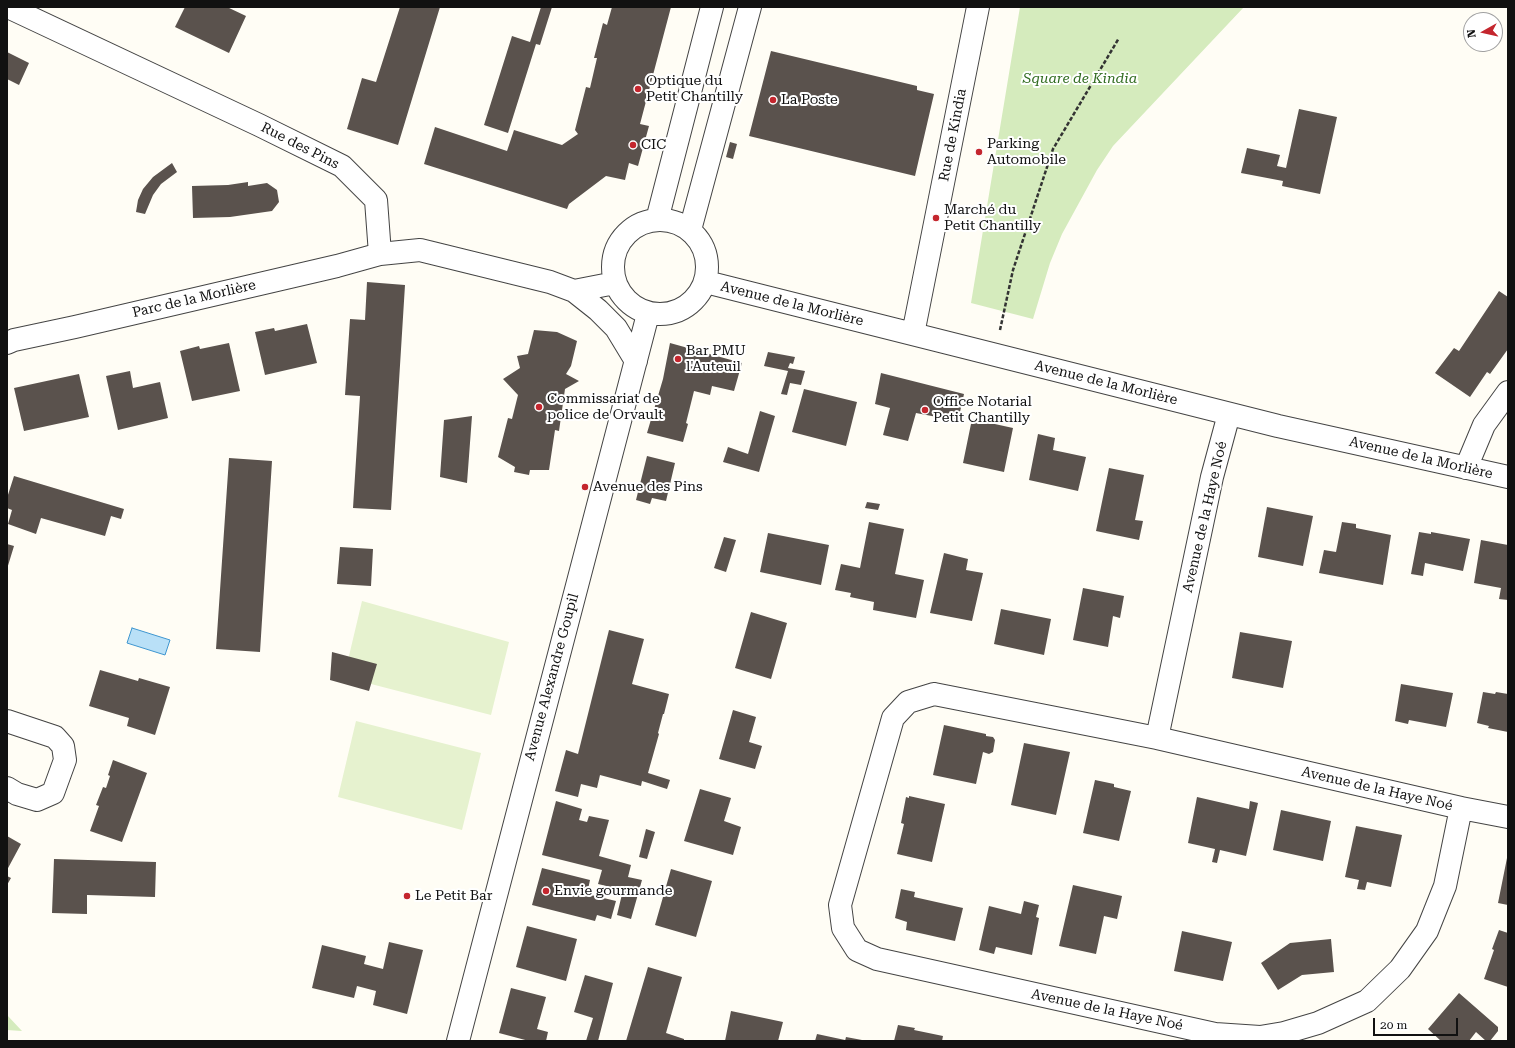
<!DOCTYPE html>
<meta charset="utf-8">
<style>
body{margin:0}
#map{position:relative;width:1515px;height:1048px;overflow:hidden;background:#fffdf5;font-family:"Roboto Serif",serif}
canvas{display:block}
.frame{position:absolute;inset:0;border:8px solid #111;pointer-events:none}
.north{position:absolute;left:1463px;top:12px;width:40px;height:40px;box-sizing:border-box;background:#fff;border:1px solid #a0a0a0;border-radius:50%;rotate:262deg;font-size:11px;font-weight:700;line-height:16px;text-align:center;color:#111}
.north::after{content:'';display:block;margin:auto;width:14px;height:18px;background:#c4262e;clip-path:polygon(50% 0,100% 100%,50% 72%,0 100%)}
.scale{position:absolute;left:1373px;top:1018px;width:85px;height:18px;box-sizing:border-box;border:2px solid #111;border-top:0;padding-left:5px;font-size:12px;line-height:14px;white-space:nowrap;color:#111;-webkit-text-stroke:3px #fff;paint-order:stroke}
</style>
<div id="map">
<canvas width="1515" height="1048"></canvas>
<div class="frame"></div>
<div class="north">N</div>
<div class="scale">20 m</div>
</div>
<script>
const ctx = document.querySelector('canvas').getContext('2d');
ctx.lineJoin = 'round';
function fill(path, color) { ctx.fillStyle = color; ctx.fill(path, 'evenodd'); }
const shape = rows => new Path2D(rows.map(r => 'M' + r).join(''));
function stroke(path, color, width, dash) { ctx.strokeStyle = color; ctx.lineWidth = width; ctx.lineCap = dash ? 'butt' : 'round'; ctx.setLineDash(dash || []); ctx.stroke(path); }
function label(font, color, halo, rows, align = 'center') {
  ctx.font = font + ' "Roboto Serif",serif'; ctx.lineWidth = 4; ctx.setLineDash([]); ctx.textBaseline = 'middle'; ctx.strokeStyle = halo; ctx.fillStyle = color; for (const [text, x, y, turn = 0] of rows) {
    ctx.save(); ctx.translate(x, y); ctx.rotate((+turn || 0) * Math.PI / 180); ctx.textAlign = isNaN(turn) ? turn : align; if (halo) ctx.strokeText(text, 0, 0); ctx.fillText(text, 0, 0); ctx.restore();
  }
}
fill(shape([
 [1020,7,1244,7,1113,146,1097,170,1062,234,1050,263,1033,319,971,303],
 [7,1015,22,1031,7,1030]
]), '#d5ebbd');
fill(shape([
 [362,601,509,642,491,715,344,677],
 [356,721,481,753,462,830,338,797]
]), '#e6f2cf');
const water = shape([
 [132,628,170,640,165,655,127,643,132,628]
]);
fill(water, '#b9e0f7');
stroke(water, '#3f96cf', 1);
fill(shape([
 [185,7,227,7,246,16,229,53,175,27],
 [400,7,440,7,398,145,347,129,362,78,376,82],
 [541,7,552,7,540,45,536,44,508,133,484,125,512,36,530,42],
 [612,7,671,7,640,124,649,126,638,166,629,163,625,180,606,176,569,204,567,209,424,164,435,127,507,151,514,130,562,145,578,134,575,130,586,87,590,88,597,58,594,58,603,23,607,25],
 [771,51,917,86,917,90,934,94,915,176,749,136],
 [7,52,29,63,19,85,7,79],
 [1299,109,1337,117,1320,194,1282,186,1283,181,1241,173,1247,148,1280,155,1277,166,1286,168],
 [730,142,737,144,733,159,726,157],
 [172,163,177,172,161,184,153,195,145,214,136,212,138,200,143,189,153,177],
 [248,182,248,186,267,183,277,190,279,202,272,211,230,217,193,218,192,186,228,185],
 [367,282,405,285,391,510,353,508,360,396,345,395,350,319,365,320],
 [1499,291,1508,297,1508,349,1490,374,1487,372,1470,397,1435,373,1454,348,1459,351],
 [307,324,317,363,265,375,255,332,274,328,275,331],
 [534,330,557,332,577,341,571,366,566,374,579,381,565,389,559,431,555,430,549,470,530,470,529,475,514,472,515,467,498,457,508,418,512,419,518,395,503,379,520,368,517,356,528,354],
 [229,343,240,391,192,401,180,351,199,346,200,349],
 [670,343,742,363,734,391,712,386,710,395,694,391,686,423,688,424,683,442,647,433,663,379],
 [768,352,795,357,793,364,790,363,788,368,805,371,801,385,790,383,787,395,781,394,788,371,764,366],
 [130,371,133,388,160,382,168,418,118,430,106,376],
 [881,373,964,394,958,421,916,413,908,441,883,435,890,408,875,404],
 [79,374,89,417,24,431,14,388],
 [804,389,857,402,846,446,792,432],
 [760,411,775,416,759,472,723,462,728,447,748,454],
 [472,416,467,483,440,477,444,420],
 [972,419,1013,428,1004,472,963,463],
 [1038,434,1055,438,1053,450,1086,457,1078,491,1029,480],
 [647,456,675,463,666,501,652,498,650,504,636,500],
 [229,458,272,461,260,652,216,649],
 [1109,468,1144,475,1135,520,1143,521,1139,540,1096,531],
 [14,476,124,509,121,519,111,516,105,536,41,518,36,534,8,524,12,510,7,508,7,498],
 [867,502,880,504,878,510,865,508],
 [1267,507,1313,516,1303,566,1258,557],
 [869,522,904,529,895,574,924,580,916,618,873,610,874,602,850,597,851,593,835,590,841,564,860,568],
 [1342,522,1356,524,1356,528,1391,535,1383,585,1319,573,1324,550,1336,552],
 [1419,532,1431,534,1431,532,1470,539,1463,571,1425,563,1423,576,1411,574],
 [768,533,829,545,821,585,760,572],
 [724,537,736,540,726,572,714,568],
 [1481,540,1508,545,1508,600,1499,599,1501,588,1474,583],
 [7,544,14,546,7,569],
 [340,547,373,549,371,586,337,584],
 [944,553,968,559,966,570,983,573,972,621,930,613],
 [1083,588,1124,596,1120,618,1113,616,1108,647,1073,640],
 [1001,609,1051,619,1044,655,994,644],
 [751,612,787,623,771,679,735,668],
 [609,630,644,639,632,684,669,694,664,714,663,714,658,733,659,734,648,773,670,780,667,789,642,781,641,786,600,775,597,788,581,784,578,797,555,791,566,750,578,754],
 [1240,632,1292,641,1283,688,1232,678],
 [332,652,377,664,369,691,330,680],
 [100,670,138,681,139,678,170,687,155,735,127,726,129,718,89,706],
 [1401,684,1453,693,1446,727,1409,720,1408,724,1395,721],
 [1483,692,1495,694,1496,692,1508,694,1508,732,1488,728,1489,726,1477,723],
 [733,710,756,717,749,742,762,746,755,769,719,759],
 [944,725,986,734,986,736,993,737,995,740,993,752,989,754,983,752,976,784,933,775],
 [1024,743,1070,752,1056,815,1011,805],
 [113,760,147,773,122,842,90,831,99,806,96,805,103,787,106,788,110,776,108,775],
 [1095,780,1114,784,1114,787,1131,791,1119,841,1083,833],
 [700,789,731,798,724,821,741,827,733,855,684,841],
 [909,796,945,804,932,862,897,854,904,824,901,823,906,797,909,798],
 [1197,797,1249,809,1250,801,1258,803,1246,856,1220,850,1217,863,1212,862,1215,849,1188,843],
 [556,801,582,809,579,820,587,822,589,816,609,820,599,856,631,865,628,877,642,880,631,919,617,915,623,890,598,884,602,870,542,855],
 [1281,810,1331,821,1323,861,1273,850],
 [1356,826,1402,835,1391,887,1367,882,1365,890,1357,889,1359,880,1345,877],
 [646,829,655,832,647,859,639,857],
 [7,836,21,844,7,870],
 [1507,858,1508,858,1508,905,1498,903],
 [54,859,156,862,155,897,87,895,87,914,52,913],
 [542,868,590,880,587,894,616,901,611,919,597,915,595,921,532,905],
 [671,869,712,881,696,937,655,925],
 [7,876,11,878,7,885],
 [1073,885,1122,896,1117,919,1104,916,1096,954,1059,946],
 [901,889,915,892,914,897,963,908,955,941,906,930,907,922,895,918],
 [1024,901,1039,905,1036,917,1039,918,1032,955,996,947,994,954,979,950,989,906,1021,914],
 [527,926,577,939,566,981,516,967],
 [1499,930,1508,933,1508,987,1484,979,1494,950,1492,949],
 [1182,931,1232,942,1223,981,1174,971],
 [1331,939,1334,972,1302,975,1278,990,1261,963,1290,943],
 [389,942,423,950,407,1014,373,1005,376,991,357,986,354,998,312,988,322,945,366,956,364,964,383,969],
 [648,967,682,977,666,1033,684,1039,684,1041,626,1041],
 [585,975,613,983,598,1041,586,1041,593,1018,574,1012],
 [511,988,546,997,537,1029,548,1032,546,1041,529,1041,499,1033],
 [1459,993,1498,1027,1498,1031,1490,1041,1486,1041,1476,1032,1469,1041,1441,1041,1428,1029],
 [731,1011,783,1022,778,1041,725,1041],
 [898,1025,915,1028,914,1030,943,1036,942,1041,894,1041],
 [817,1034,845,1040,845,1041,815,1041],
 [846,1037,862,1040,862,1041,845,1041]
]), '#5a524d');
const minor = shape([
 [8,7,259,125,342,166,376,200,380,254,420,250,550,282,574,291,615,283],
 '613 267a47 47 0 1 1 94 0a47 47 0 1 1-94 0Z',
 [657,220,712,7],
 [690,230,750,7],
 [706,282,1278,426,1508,477],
 [574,291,598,310,616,328,636,361],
 [913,334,978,7],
 [7,343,14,340,75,327,337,266,380,254],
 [1466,468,1484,425,1508,392],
 [934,694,1157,738,1461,808,1445,886,1427,931,1400,969,1367,1001,1318,1023,1284,1033,1260,1037,1215,1034,877,959,857,950,843,928,840,905,893,718,908,702,934,694],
 [7,721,55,737,63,746,65,760,53,793,37,800,17,794,7,788],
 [1157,738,1212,477,1229,414],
 [1461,808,1508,817],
 [458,1041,648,314]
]);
stroke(minor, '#444', 24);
stroke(shape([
 [1000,330,1013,270,1053,149,1119,38]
]), '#333', 2.5, [4, 2]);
stroke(minor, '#fff', 22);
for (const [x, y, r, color] of [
 [638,89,4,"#c4262e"],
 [773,100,4,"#c4262e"],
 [633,145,4,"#c4262e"],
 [979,152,4,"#c4262e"],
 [936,218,4,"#c4262e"],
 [678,359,4,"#c4262e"],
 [539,407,4,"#c4262e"],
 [925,410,4,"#c4262e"],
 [585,487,4,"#c4262e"],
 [546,891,4,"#c4262e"],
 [407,896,4,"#c4262e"]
]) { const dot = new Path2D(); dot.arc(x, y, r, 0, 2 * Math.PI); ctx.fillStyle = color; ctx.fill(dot); stroke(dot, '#fff', 1.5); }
label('italic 14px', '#2f6b1f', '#fff', [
 ["Square de Kindia",1080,79]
]);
label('14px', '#111', '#fff', [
 ["Optique du",646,81],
 ["Petit Chantilly",646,97],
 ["La Poste",781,100],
 ["Parking",987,144],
 ["Automobile",987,160],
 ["CIC",641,145],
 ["Marché du",944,210],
 ["Petit Chantilly",944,226],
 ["Bar PMU",686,351],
 ["l'Auteuil",686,367],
 ["Commissariat de",547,399],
 ["police de Orvault",547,415],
 ["Office Notarial",933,402],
 ["Petit Chantilly",933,418],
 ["Avenue des Pins",593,487],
 ["Envie gourmande",554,891],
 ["Le Petit Bar",415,896]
], 'left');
label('14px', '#111', '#fff', [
 ["Rue de Kindia",953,135,-79],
 ["Rue des Pins",300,146,27],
 ["Parc de la Morlière",194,299,-13],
 ["Avenue de la Morlière",792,304,14],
 ["Avenue de la Morlière",1106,383,14],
 ["Avenue de la Morlière",1421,458,13],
 ["Avenue de la Haye Noé",1205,517,-77],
 ["Avenue Alexandre Goupil",552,677,-75],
 ["Avenue de la Haye Noé",1377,789,13],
 ["Avenue de la Haye Noé",1107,1010,12]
]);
</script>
